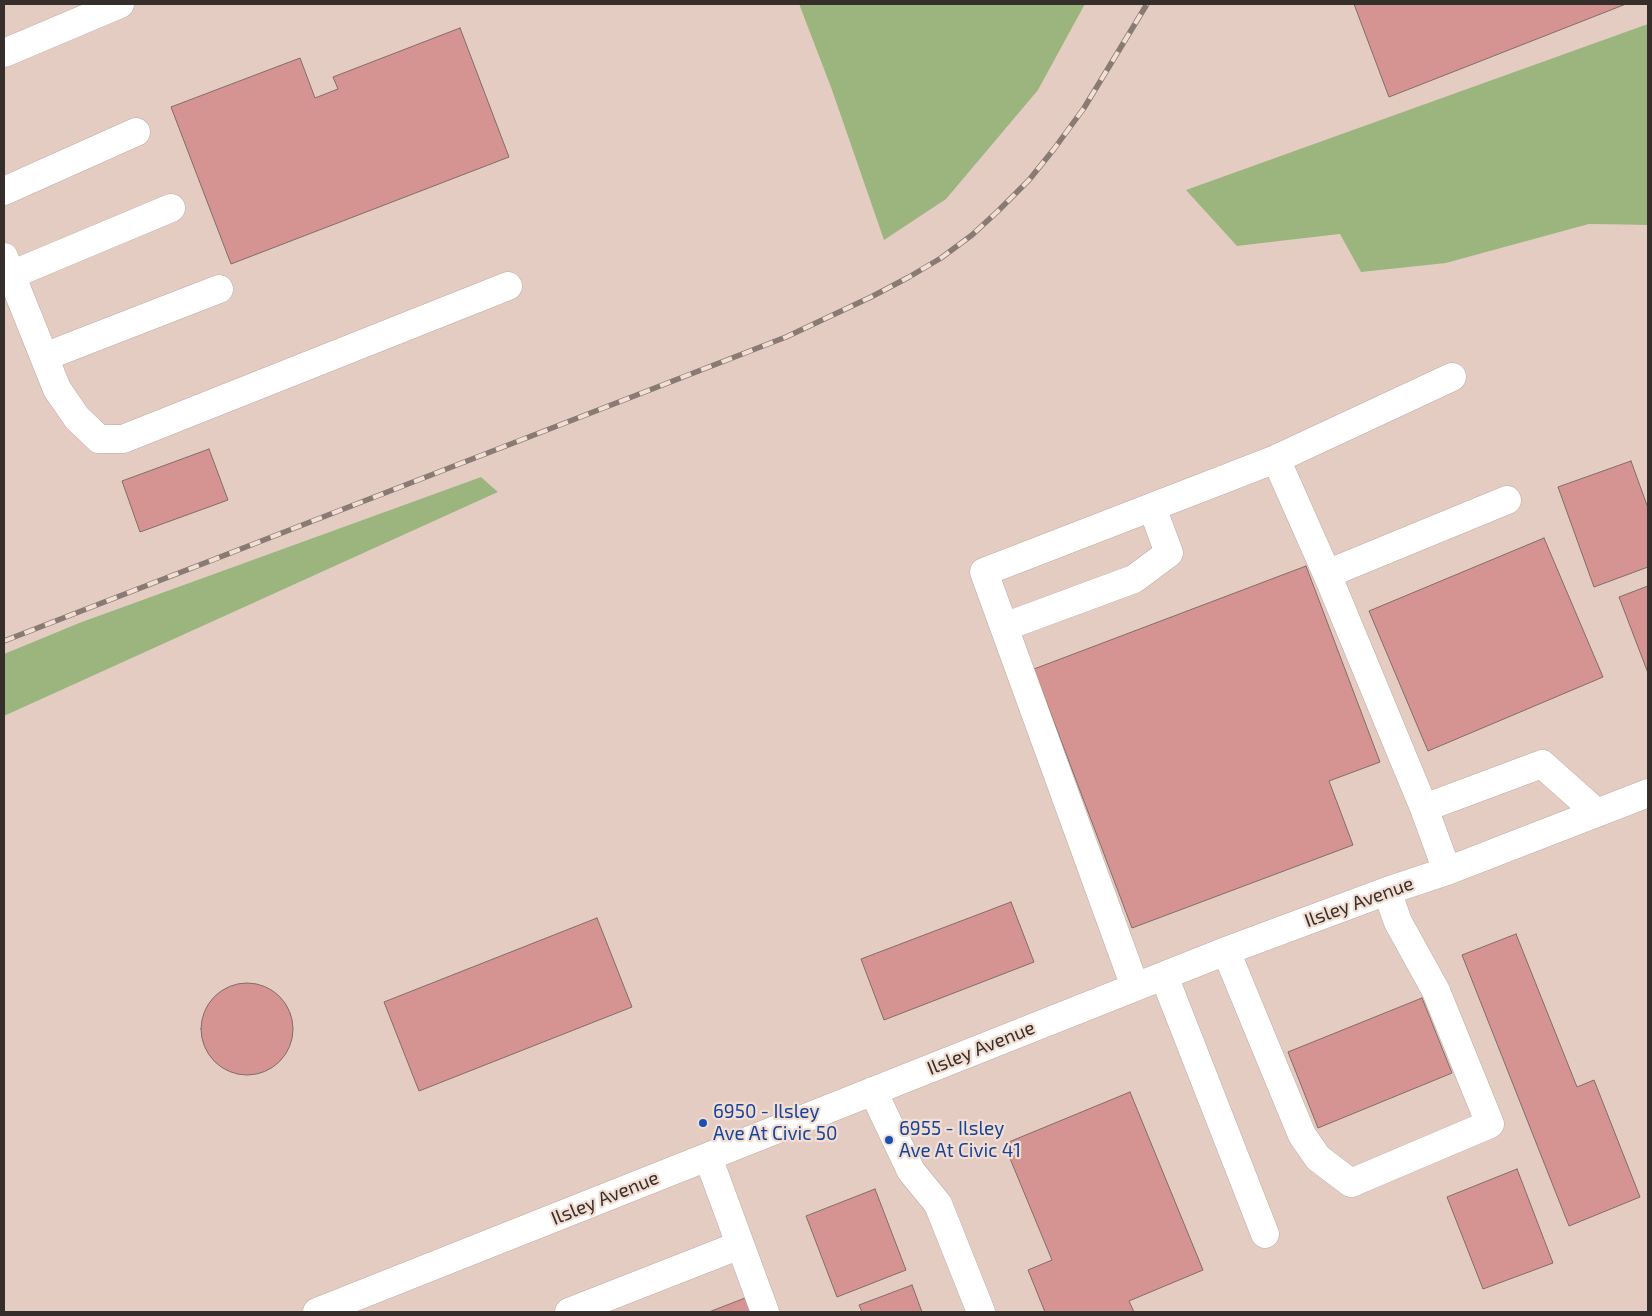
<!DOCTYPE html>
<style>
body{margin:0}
#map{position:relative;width:1652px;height:1316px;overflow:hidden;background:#f2ded3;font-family:"Exo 2",sans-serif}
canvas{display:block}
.frame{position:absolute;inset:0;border:5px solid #362e2a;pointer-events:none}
</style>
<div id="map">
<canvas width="1652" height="1316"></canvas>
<div class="frame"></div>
</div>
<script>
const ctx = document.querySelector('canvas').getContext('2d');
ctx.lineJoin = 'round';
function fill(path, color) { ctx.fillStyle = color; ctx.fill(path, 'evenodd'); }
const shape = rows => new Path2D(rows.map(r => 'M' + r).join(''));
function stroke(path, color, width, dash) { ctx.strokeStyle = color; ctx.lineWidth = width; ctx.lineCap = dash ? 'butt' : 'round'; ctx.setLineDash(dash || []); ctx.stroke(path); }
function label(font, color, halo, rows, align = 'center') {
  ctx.font = font + ' "Exo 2",sans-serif'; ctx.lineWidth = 4.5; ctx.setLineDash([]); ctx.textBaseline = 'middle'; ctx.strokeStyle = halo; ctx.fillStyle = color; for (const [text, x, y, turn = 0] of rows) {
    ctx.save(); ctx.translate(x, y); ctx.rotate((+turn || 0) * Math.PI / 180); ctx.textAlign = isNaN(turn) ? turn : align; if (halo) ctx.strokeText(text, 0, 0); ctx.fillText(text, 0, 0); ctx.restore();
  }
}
fill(shape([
 [4,4,799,4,832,90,1038,90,1085,4,1648,4,1648,24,1237,246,1341,234,1446,263,1589,224,1648,225,1648,1312,4,1312,4,716,498,492,481,477,79,623,4,654]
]), '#e4ccc3');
fill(shape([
 [799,4,1085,4,1038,90,946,199,884,240,832,90],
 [1648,24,1648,225,1589,224,1446,263,1361,272,1340,234,1237,246,1186,190],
 [481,477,498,492,4,716,4,654,79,623]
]), '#9cb47e');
const building = shape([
 [1354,4,1626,4,1389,97,1354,4],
 [460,28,509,157,231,264,171,107,300,58,315,98,338,89,333,77,460,28],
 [209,449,228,500,140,532,122,481,209,449],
 [1631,461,1648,508,1648,567,1594,587,1558,487,1631,461],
 [1544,538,1603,677,1428,751,1369,611,1544,538],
 [1306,566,1380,762,1329,781,1353,845,1132,928,1034,669,1306,566],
 [1648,586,1648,673,1619,597,1648,586],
 [1011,902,1034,962,884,1020,861,959,1011,902],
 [597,918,632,1007,419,1091,384,1002,597,918],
 [1516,934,1577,1087,1594,1080,1640,1197,1569,1226,1462,955,1516,934],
 '201 1029a46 46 0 1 1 92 0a46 46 0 1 1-92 0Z',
 [1422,998,1452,1073,1318,1128,1288,1052,1422,998],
 [1130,1092,1203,1270,1129,1301,1134,1312,1045,1312,1028,1270,1052,1260,1004,1144,1130,1092],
 [1517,1169,1553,1263,1483,1289,1447,1197,1517,1169],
 [875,1189,906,1270,837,1297,806,1216,875,1189],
 [912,1285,922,1312,862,1312,859,1305,912,1285],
 [745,1298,751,1312,709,1312,745,1298]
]);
fill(building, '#d59491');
stroke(building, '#816d6b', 1);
const minor = shape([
 [4,53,120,4],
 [4,191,136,132],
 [4,257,57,389,77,418,99,439,123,439,508,286],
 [11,275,171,208],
 [44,357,219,289],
 [1276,459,1452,377],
 [1327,574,1507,500],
 [1004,627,1134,579,1169,553,1152,507],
 [1424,808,1542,764,1597,813],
 [1226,951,1302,1135,1318,1158,1351,1183,1490,1124,1436,991,1398,922,1387,891],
 [1164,976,1265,1234],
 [1135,987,984,572,1276,459,1327,574,1424,808,1447,871],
 [873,1091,911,1171,938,1204,981,1312],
 [708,1157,765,1312],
 [317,1312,1226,951,1387,891,1447,871,1648,793],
 [569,1312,740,1245]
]);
stroke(minor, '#bfaca2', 29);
stroke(minor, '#fff', 28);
const rail = shape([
 [4,641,786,337,871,297,909,277,941,258,972,235,998,211,1029,180,1054,149,1084,108,1147,4]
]);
stroke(rail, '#897b74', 5.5);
stroke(rail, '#f2ded3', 4, [11]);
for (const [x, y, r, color] of [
 [703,1123,5,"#1a4fb4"],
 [889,1140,5,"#1a4fb4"]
]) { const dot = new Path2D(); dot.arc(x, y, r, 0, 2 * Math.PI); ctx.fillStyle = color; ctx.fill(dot); stroke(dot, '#f2ded3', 2); }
label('19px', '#362e2a', '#f2ded3', [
 ["Ilsley Avenue",1359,902,-20],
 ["Ilsley Avenue",981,1048,-22],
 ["Ilsley Avenue",605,1198,-22]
]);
label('19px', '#164399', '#f2ded3', [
 ["6950 - Ilsley",713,1112],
 ["Ave At Civic 50",713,1134],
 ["6955 - Ilsley",899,1129],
 ["Ave At Civic 41",899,1151]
], 'left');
</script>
